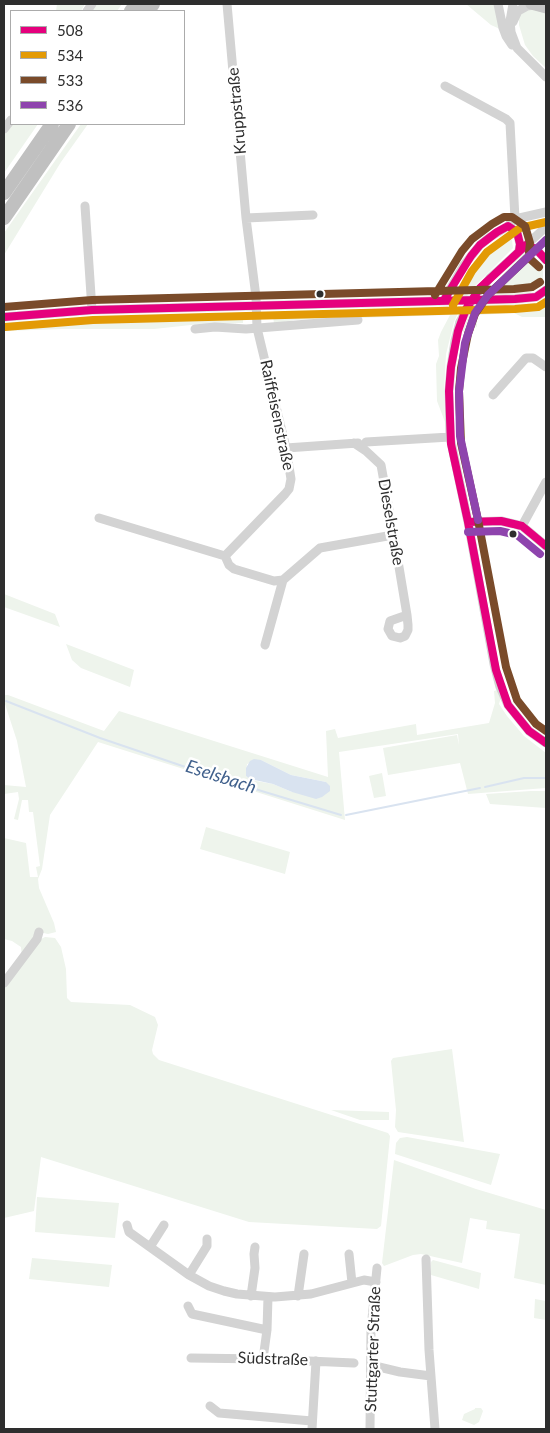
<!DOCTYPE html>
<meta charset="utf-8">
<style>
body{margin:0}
#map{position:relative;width:550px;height:1433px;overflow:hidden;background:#fff;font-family:Lato,sans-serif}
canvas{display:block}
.frame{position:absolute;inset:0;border:5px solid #2e2e2e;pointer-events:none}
.legend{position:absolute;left:10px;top:10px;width:175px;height:115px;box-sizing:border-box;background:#fff;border:1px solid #ababab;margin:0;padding:6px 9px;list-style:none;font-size:15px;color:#2e2e2e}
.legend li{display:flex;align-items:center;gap:10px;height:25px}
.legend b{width:25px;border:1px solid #ababab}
</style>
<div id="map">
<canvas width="550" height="1433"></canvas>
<div class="frame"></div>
<ul class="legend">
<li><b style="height:6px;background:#e5007d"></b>508</li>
<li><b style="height:6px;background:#e39a05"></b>534</li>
<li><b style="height:6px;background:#7a4b2a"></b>533</li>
<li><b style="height:6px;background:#8e44ad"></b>536</li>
</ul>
</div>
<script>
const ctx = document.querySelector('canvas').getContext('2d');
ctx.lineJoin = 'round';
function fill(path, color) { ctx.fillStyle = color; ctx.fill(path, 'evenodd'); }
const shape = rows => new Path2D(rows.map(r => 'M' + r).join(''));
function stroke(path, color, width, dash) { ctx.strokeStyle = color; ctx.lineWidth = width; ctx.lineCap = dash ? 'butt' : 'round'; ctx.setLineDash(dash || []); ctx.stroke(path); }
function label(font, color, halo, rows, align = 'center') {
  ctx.font = font + ' Lato,sans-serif'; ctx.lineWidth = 5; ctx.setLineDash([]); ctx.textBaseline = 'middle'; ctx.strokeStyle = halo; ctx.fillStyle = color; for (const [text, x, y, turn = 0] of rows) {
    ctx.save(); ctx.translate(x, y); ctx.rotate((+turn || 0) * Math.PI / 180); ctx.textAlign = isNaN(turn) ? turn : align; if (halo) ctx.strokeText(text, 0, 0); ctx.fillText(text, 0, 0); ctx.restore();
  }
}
fill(shape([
 [57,4,85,4,81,11,56,11],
 [96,4,122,4,117,11,92,11],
 [466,4,495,4,500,29,491,25],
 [528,8,546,13,546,68,533,56,525,45,519,25,519,17,523,11],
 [13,124,38,124,4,173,4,135],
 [81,124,88,124,61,162,4,255,4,233],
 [505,235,512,240,513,248,477,284,466,297,456,294,466,273,490,247],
 [524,252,533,254,543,270,543,283,528,295,484,296],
 [546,303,546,317,522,317,514,313,477,315,477,327,474,326,472,330,467,328,465,332,462,331,474,305],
 [461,306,454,322,446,354,444,391,445,422,437,401,436,364,439,356,438,340,441,332,450,315,294,320,274,324,273,315,277,313],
 [206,314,243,315,243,323,200,324,154,329,63,329,4,331,4,323,24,321,37,321,107,316,116,318],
 [4,594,55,614,60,627,4,607],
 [66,644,134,670,130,687,81,668,72,660],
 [501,689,501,697,499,704,507,716,524,736,546,753,546,788,468,794,460,763,388,775,383,748,457,735,459,745,458,734,339,752,345,820,98,742,50,815,42,869,38,879,39,888,54,923,56,932,48,934,39,932,22,959,21,947,12,941,4,939,4,838,26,843,30,877,38,877,36,867,40,866,33,812,29,812,28,800,22,800,18,820,14,819,19,799,18,792,4,794,4,785,26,787,17,741,4,701,4,695,8,695,104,731,119,711,328,777,326,731,335,729,338,738,416,724,417,735,489,723,495,703,494,691],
 [261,760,291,775,326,782,292,792,273,784,256,781,246,776,247,764],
 [382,773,386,796,374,798,369,776],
 [531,791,546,791,546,808,490,804,486,794],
 [206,827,290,852,285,874,200,849],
 [45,937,55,938,61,947,66,969,67,998,71,1002,130,1005,155,1017,158,1025,152,1050,153,1054,159,1060,388,1133,390,1136,381,1226,377,1229,249,1222,41,1157,34,1211,4,1218,4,984,41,939],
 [452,1049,464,1142,398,1132,395,1127,396,1110,391,1061,393,1058],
 [331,1110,389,1112,389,1120,360,1120],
 [407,1137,500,1154,491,1185,395,1154,396,1143,400,1138],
 [394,1160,476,1189,546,1210,546,1285,514,1278,520,1234,486,1229,487,1221,470,1218,462,1263,421,1254,413,1255,384,1266,382,1263],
 [37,1197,119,1203,115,1238,35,1232],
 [32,1258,112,1265,109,1287,29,1279],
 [433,1260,481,1273,479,1289,431,1275,431,1262],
 [535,1299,546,1301,546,1320,534,1318],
 [475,1408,481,1408,483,1411,479,1422,474,1425,462,1420,464,1414,475,1409]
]), '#eef4ec');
fill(shape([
 [254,759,261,760,291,775,326,782,330,786,330,791,322,797,316,799,292,792,273,784,250,779,246,776,246,768,250,761]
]), '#d9e3f0');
stroke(shape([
 [6,701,100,738],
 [100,738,212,776,341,815],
 [485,787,524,778,546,778],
 [346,815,480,788]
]), '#d9e3f0', 2);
stroke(shape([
 [227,4,246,218,256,297,257,328,286,448,291,479,289,489,285,494,225,556,229,565,234,569,274,581,283,580,320,548,393,535],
 [498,4,503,28,506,36,512,45],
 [513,4,510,21,511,32,517,48,546,77],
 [87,11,92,4],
 [513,22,518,11,527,6,534,5],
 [445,86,506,119,510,123,515,219],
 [4,129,11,120],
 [85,206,92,310],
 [246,218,313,215],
 [508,226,517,232,520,244,519,251],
 [526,245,536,249,546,260],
 [490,278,546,227],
 [444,300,464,265,480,245,490,237,508,226,515,219,546,212],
 [4,317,92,310,515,299,536,297,546,290],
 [460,322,455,341,451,367,449,391,450,437,468,522,494,664,500,687,508,705,529,731,546,743],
 [195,329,215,327,246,329,358,320],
 [493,395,526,358,533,358,546,367],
 [366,442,450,437],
 [354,443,366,451,381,465,395,543,407,615,408,625,408,630,405,636,400,638,392,636,388,629,390,621,407,615],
 [286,448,358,443],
 [99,518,225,556],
 [468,522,501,521,522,526,546,546],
 [522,526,546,482],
 [265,645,283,580],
 [4,983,37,939,39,932],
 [127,1225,129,1232,189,1275,209,1286,224,1291,237,1294,275,1297,311,1294,364,1280,376,1282],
 [150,1247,164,1225],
 [349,1254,352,1283],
 [426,1259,429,1350,435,1429],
 [189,1275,207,1246,207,1239],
 [251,1296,255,1268,254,1254,255,1247],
 [298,1296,304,1254],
 [188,1306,192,1314,267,1330,268,1297],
 [191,1358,263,1359,354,1363],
 [263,1359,267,1330],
 [379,1367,400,1372,431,1376],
 [210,1406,219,1413,312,1421],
 [312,1429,316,1361],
 [370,1429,371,1329,377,1268]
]), '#d3d3d3', 9);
stroke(shape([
 [531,4,546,8]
]), '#c6c6c6', 11);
stroke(shape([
 [131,11,137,4],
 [148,11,153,4],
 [4,193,52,124],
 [4,218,69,124]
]), '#c0c0c0', 14);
stroke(shape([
 [460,322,472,300,490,278]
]), '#d3d3d3', 9);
stroke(shape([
 [546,260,536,249,526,245,480,288,466,309,458,331,451,367,449,391,451,444,468,522,496,670,508,705,529,731,546,743],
 [444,300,471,256,480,245,497,232,508,226,517,232,520,244,519,251],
 [4,317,92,310,515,299,536,297,546,290],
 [468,522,501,521,522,526,546,546]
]), '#e5007d', 8);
stroke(shape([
 [453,305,472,271,487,252,520,228,546,222],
 [5,327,93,320,515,309,538,307,546,302]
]), '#e39a05', 8);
stroke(shape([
 [539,267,528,257,488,295,475,314,468,334,461,368,459,391,461,443,478,520,506,667,517,700,536,724,546,731],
 [435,295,462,251,472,239,492,224,504,217,512,217,525,226,530,243,529,252],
 [4,307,92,300,514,289,532,287,540,282]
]), '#7a4b2a', 8);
stroke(shape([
 [478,520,460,436,459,391,465,343,475,313,488,295,546,240],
 [468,532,500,531,517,535,540,554]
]), '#8e44ad', 8);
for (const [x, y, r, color] of [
 [320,294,4.5,"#2e2e2e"],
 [513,534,4.5,"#2e2e2e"]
]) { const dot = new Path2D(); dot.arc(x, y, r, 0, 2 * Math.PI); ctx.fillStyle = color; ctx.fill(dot); stroke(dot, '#fff', 2); }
label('16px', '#2e2e2e', '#fff', [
 ["Kruppstraße",237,111,-95],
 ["Raiffeisenstraße",277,415,78],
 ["Dieselstraße",391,522,80],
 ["Stuttgarter Straße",373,1349,-88],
 ["Südstraße",273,1359,2]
]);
label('italic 18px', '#40608c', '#fff', [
 ["Eselsbach",221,777,18]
]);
</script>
